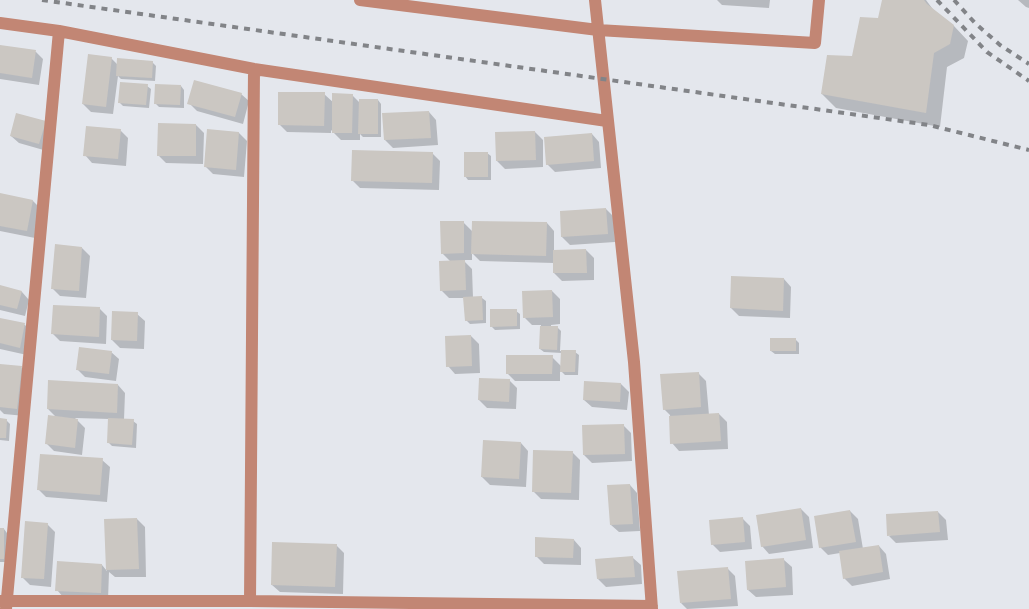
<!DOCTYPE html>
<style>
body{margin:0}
canvas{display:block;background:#e4e7ed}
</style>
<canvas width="1029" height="609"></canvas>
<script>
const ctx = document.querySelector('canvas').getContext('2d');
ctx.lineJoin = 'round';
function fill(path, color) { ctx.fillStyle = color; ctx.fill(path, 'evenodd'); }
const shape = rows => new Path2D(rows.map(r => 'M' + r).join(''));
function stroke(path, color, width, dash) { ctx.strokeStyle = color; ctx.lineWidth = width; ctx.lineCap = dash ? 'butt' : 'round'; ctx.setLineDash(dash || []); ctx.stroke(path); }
fill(shape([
 [717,0,770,0,769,8,722,5],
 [883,0,926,0,935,12,954,26,968,41,964,58,947,67,940,127,836,108,822,94,853,58,879,19],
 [1018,0,1029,0,1029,8,1026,7],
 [0,46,36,52,43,59,39,85,0,79],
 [111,58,118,65,152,62,156,66,155,81,121,79,118,76,113,114,91,112,83,104],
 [147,86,151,89,149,108,123,106,119,102],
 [181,86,184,90,184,108,159,107,155,103],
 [241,94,249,101,243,124,197,111,189,103],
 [324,94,334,103,352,95,360,103,378,100,381,104,381,137,363,137,360,134,360,140,341,140,331,130,331,133,287,132,279,124],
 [429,112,436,120,438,145,393,148,385,140],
 [45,122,47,151,19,143,11,136],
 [196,125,204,133,203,164,166,163,158,155],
 [120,130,128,138,126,166,92,163,85,155],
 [208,130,239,133,247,141,244,177,213,174,205,166],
 [535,132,543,140,543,167,505,169,497,161],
 [592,134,599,142,601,168,555,172,547,164],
 [432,153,440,161,439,190,360,188,352,180],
 [487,153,491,156,491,180,468,180,465,176],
 [0,195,33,201,41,209,35,238,0,231],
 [606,209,614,217,615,242,570,245,562,237,561,212],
 [463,222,473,232,547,223,554,231,554,251,586,250,594,258,594,280,562,281,554,273,554,263,480,261,472,253,472,260,463,260,472,269,473,298,482,298,486,301,486,323,470,324,466,320,465,298,449,298,441,290,451,262,442,253],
 [82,248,90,256,86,298,60,296,52,288],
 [784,279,791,287,790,318,739,316,731,308],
 [0,286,22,292,29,300,25,316,0,310],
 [552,291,560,299,560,324,551,325,551,327,557,327,561,331,560,351,575,352,579,355,578,375,565,375,560,370,560,381,515,381,507,373,552,357,561,366,562,353,544,352,540,349,541,325,532,325,525,318],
 [100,309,107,316,106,344,60,341,52,333],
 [516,311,520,314,520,329,495,330,491,326],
 [137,314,145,321,144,349,120,348,112,340],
 [0,319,25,325,32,332,27,355,0,349],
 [471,336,479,344,480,373,455,374,448,366],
 [795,339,799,343,799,354,775,354,771,351],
 [111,352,119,359,116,381,85,377,77,369],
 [22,368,29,375,25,416,4,414,0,410,0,374],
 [698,373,706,381,709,415,719,414,727,422,728,449,679,451,672,443,670,415,664,409],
 [509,380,517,388,516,409,487,408,479,400],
 [621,384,629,392,627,410,592,407,584,400],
 [118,385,125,393,124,420,133,421,137,424,136,448,112,446,108,442,110,419,75,418,85,428,82,455,54,451,46,443,57,418,48,409],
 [0,420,6,420,10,424,9,441,0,440],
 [623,425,631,433,632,461,592,463,584,455],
 [521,443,528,451,526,487,490,485,482,477],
 [572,452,580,460,579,500,541,499,533,491],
 [102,460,110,467,107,502,46,497,38,489],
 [630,485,637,493,640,531,619,532,611,525],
 [801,509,809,517,813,548,769,554,762,546],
 [850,511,858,519,863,549,879,546,886,554,890,579,852,586,844,578,840,553,828,555,820,547],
 [938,512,946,520,948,540,896,543,889,536],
 [137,519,145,527,146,577,115,577,109,572,108,600,64,598,57,590,102,565,107,571,106,520],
 [743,519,750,526,752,549,720,552,712,544],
 [47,524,55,532,51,587,30,585,22,577],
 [0,529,4,529,7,533,8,562,0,562],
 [574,540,581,548,581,565,544,564,536,556],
 [336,545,344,553,343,594,280,592,272,585],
 [633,558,641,565,642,584,606,587,598,579],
 [784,560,792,567,793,595,756,597,748,590],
 [727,568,735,576,738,606,687,609,681,603]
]), '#0003');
fill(shape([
 [882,0,924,0,927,4,954,25,950,44,934,53,926,113,821,94,827,55,852,56,860,17,878,18],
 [0,45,36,50,32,78,0,73],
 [88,54,112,57,106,107,82,104],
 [117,58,153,61,152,78,116,76],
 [194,80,242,93,235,117,187,104],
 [120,82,148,84,146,105,118,103],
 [155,84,181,85,180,105,154,104],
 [278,92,325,92,324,126,278,125],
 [332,93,353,94,352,133,332,133],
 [359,99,378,99,378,134,358,134],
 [429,111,431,138,384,140,382,113],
 [16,113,46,121,39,144,10,136],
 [158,123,196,124,196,156,157,156],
 [86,126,121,129,118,159,83,156],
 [207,129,239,132,236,170,204,167],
 [535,131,536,160,496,161,495,132],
 [592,133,594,161,546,165,544,137],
 [352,150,433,152,432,183,351,181],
 [464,152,488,152,488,177,464,177],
 [0,193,33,200,27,231,0,226],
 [606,208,608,234,561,237,560,211],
 [440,221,464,221,464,253,441,254],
 [472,221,547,222,546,256,471,254],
 [55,244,82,247,79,291,51,289],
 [586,249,587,273,553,273,553,250],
 [465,260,466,290,440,291,439,261],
 [731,276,784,278,783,311,730,308],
 [0,285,22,291,17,309,0,305],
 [552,290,553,317,523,318,522,291],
 [482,296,483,320,465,321,463,297],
 [53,305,100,307,99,337,51,334],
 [490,309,517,309,517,326,490,327],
 [112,311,138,312,137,341,111,340],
 [0,318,25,323,20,348,0,343],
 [540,326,558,326,557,350,539,349],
 [471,335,472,366,446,367,445,336],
 [770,338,796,338,796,351,770,351],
 [79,347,112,351,109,374,76,370],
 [561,350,576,350,575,372,560,372],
 [506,355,553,355,552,374,506,374],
 [0,364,22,366,17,409,0,407],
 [699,372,701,407,663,410,660,374],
 [479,378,510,379,509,402,478,400],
 [48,380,118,384,117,413,47,409],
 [584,381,621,383,620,402,583,400],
 [719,413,721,441,670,444,669,416],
 [48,415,78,419,75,448,45,444],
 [0,418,7,419,6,438,0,438],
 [108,418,134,419,132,445,107,443],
 [624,424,625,454,583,455,582,425],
 [483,440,521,442,519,479,481,477],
 [533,450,573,451,571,493,532,492],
 [40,454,103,458,100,495,37,490],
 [630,484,633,524,610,525,607,485],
 [801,508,806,540,761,547,756,515],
 [850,510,856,542,819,548,814,516],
 [938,511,940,532,887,536,886,514],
 [743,517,745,542,711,545,709,520],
 [137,518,139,569,106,570,104,519],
 [25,521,48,523,44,579,21,578],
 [0,528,4,528,4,559,0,559],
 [535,537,574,539,573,558,535,557],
 [272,542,337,544,335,587,271,585],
 [879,545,883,572,843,579,839,551],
 [633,556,635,577,597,579,595,559],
 [784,558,786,587,747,590,745,561],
 [57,561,102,564,101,593,55,591],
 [728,567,731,599,680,603,677,571]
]), '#cbc7c2');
stroke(shape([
 [360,0,598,30,815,43,819,0],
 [595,0,634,362,652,609],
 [0,23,59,31,254,69,607,121],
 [0,601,250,601,652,606],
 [250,601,254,69],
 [6,609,59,31]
]), '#c28674', 12);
stroke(shape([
 [42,0,929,125,1029,150],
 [937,0,987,52,1029,81],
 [954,0,975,23,1000,45,1029,64]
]), '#828488', 4, [6, 6]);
</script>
